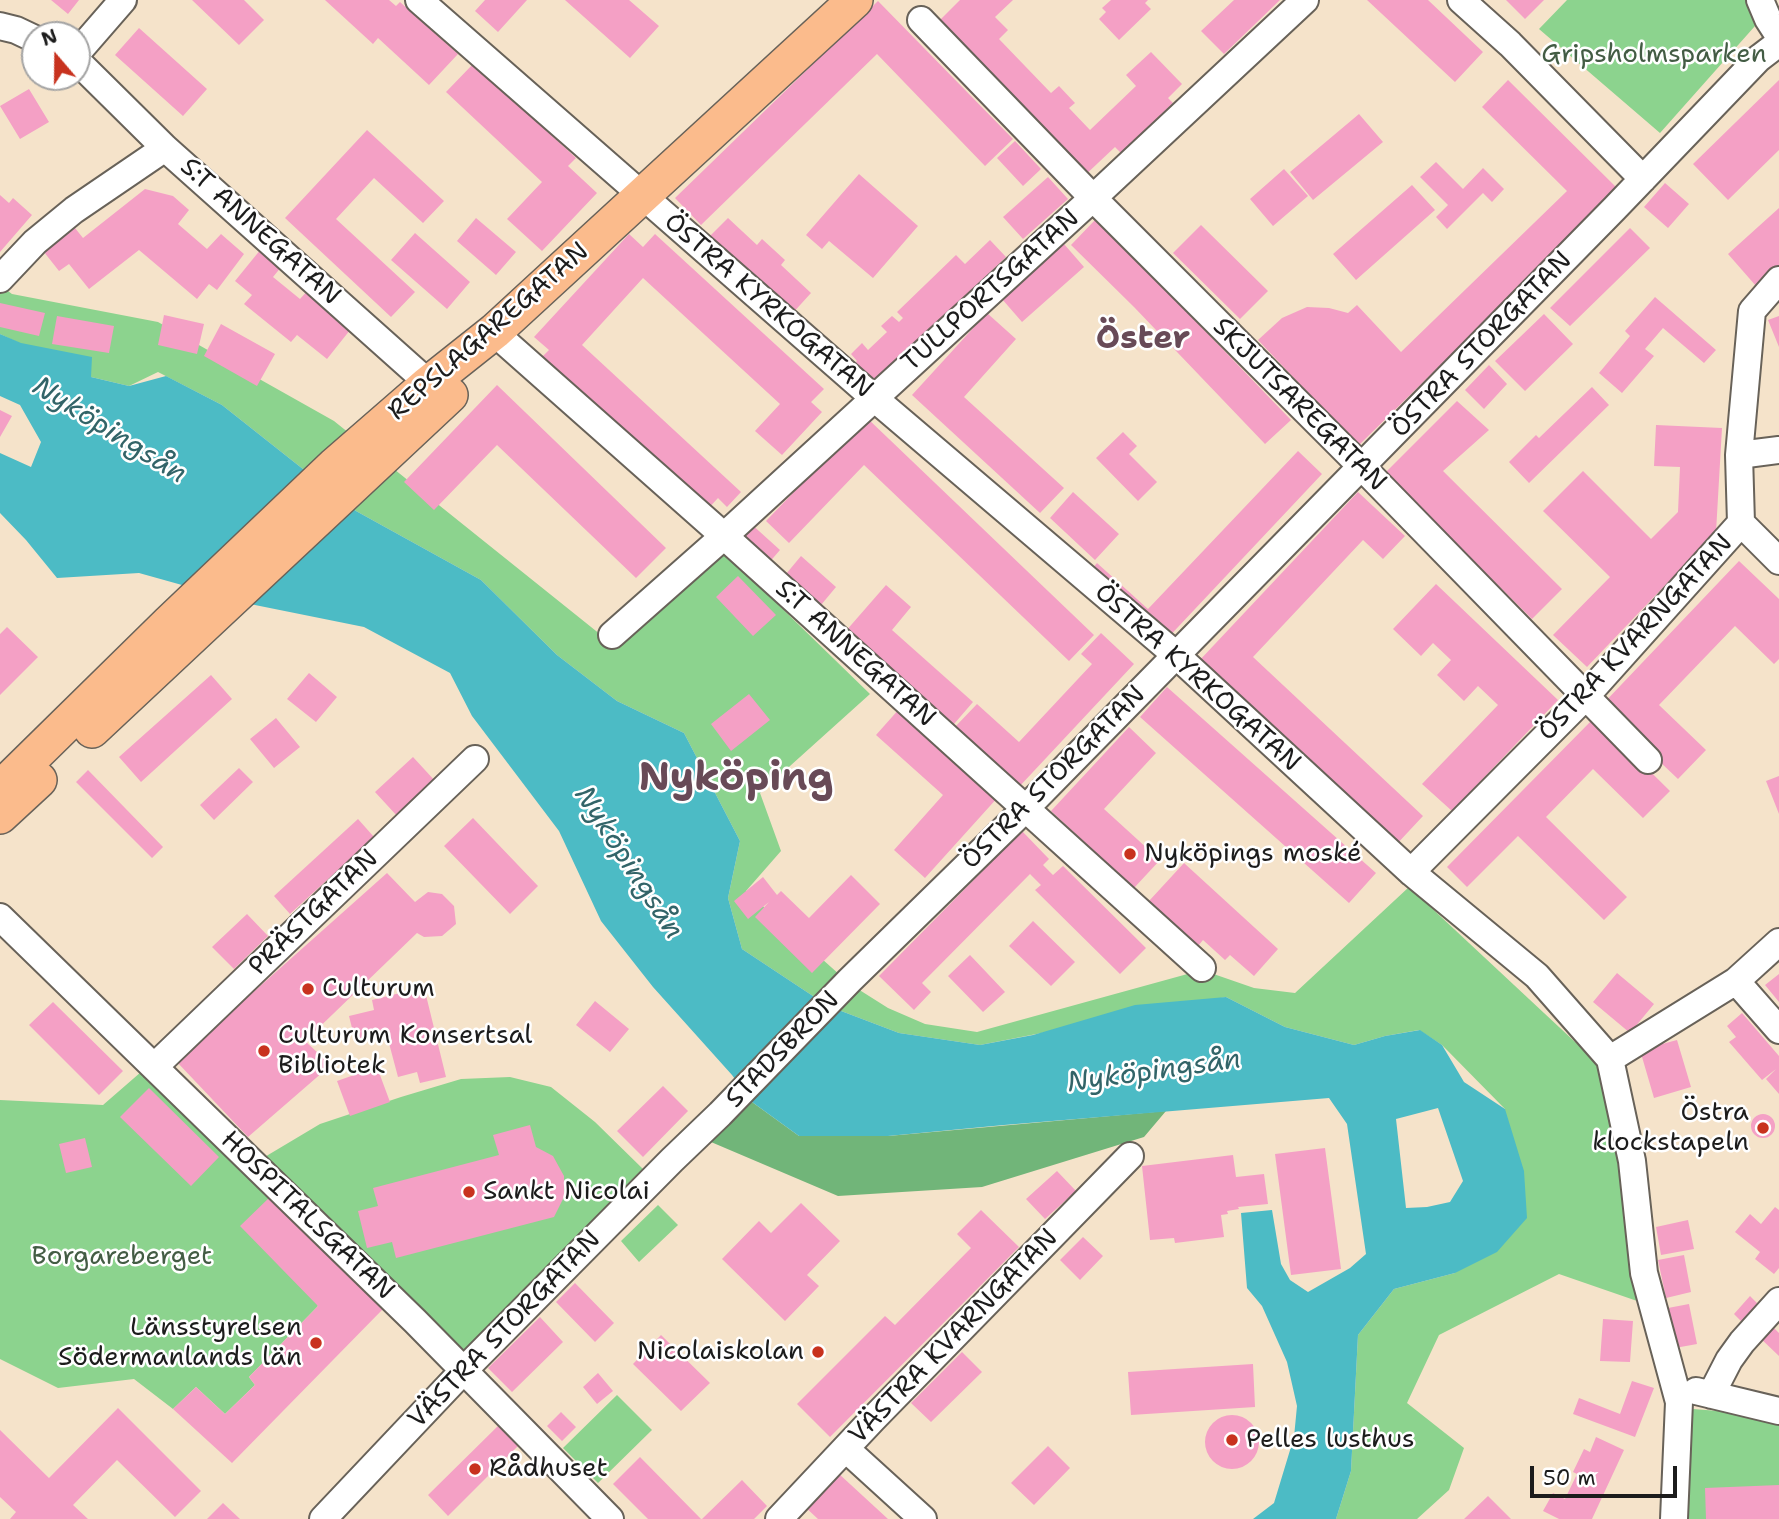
<!DOCTYPE html>
<meta charset="utf-8">
<style>
body{margin:0}
#map{position:relative;width:1779px;height:1519px;overflow:hidden;background:#f5e3ca;font-family:"Shantell Sans",sans-serif}
canvas{display:block}
.north{position:absolute;left:21px;top:21px;width:70px;height:70px;box-sizing:border-box;background:#fff;border:2px solid #a4a4a4;border-radius:50%;rotate:340deg;font-size:19px;font-weight:700;line-height:28px;text-align:center;color:#1c1c1c}
.north::after{content:'';display:block;margin:auto;width:24px;height:32px;background:#c8321e;clip-path:polygon(50% 0,100% 100%,50% 72%,0 100%)}
.scale{position:absolute;left:1530px;top:1466px;width:147px;height:32px;box-sizing:border-box;border:4px solid #1c1c1c;border-top:0;padding-left:9px;font-size:21px;line-height:24px;white-space:nowrap;color:#1c1c1c;-webkit-text-stroke:5px #fff;paint-order:stroke}
</style>
<div id="map">
<canvas width="1779" height="1519"></canvas>
<div class="north">N</div>
<div class="scale">50 m</div>
</div>
<script>
const ctx = document.querySelector('canvas').getContext('2d');
ctx.lineJoin = 'round';
function fill(path, color) { ctx.fillStyle = color; ctx.fill(path, 'evenodd'); }
const shape = rows => new Path2D(rows.map(r => 'M' + r).join(''));
function stroke(path, color, width, dash) { ctx.strokeStyle = color; ctx.lineWidth = width; ctx.lineCap = dash ? 'butt' : 'round'; ctx.setLineDash(dash || []); ctx.stroke(path); }
function label(font, color, halo, rows, align = 'center') {
  ctx.font = font + ' "Shantell Sans",sans-serif'; ctx.lineWidth = 5; ctx.setLineDash([]); ctx.textBaseline = 'middle'; ctx.strokeStyle = halo; ctx.fillStyle = color; for (const [text, x, y, turn = 0] of rows) {
    ctx.save(); ctx.translate(x, y); ctx.rotate((+turn || 0) * Math.PI / 180); ctx.textAlign = isNaN(turn) ? turn : align; if (halo) ctx.strokeText(text, 0, 0); ctx.fillText(text, 0, 0); ctx.restore();
  }
}
fill(shape([
 [1567,0,1746,0,1755,26,1660,133,1539,29],
 [0,285,12,294,158,322,334,421,616,647,725,553,870,694,760,793,781,851,746,891,850,984,888,1008,925,1024,977,1032,1202,970,1254,988,1295,993,1409,887,1604,1069,1640,1302,1559,1274,1439,1335,1407,1403,1464,1448,1449,1490,1417,1519,1336,1519,1351,1471,1358,1335,1394,1289,1455,1273,1505,1109,1442,1045,1419,1030,1385,1036,1354,1045,1285,1027,1226,997,980,1045,899,1033,828,1006,742,949,728,898,740,841,684,733,617,701,557,655,481,580,356,511,222,405,158,372,129,386,91,377,0,334],
 [141,1072,271,1196,318,1306,249,1377,255,1385,225,1414,196,1387,173,1409,134,1379,58,1388,0,1359,0,1100,103,1105],
 [510,1077,551,1087,595,1122,643,1169,466,1354,263,1158,320,1124,401,1097,461,1079],
 [658,1205,678,1225,639,1262,621,1241],
 [617,1395,652,1430,598,1483,563,1448],
 [1693,1409,1731,1412,1779,1419,1779,1519,1688,1519]
]), '#8cd38e');
fill(shape([
 [752,1102,799,1136,888,1136,1166,1111,1144,1137,982,1187,838,1196,711,1142]
]), '#71b579');
fill(shape([
 [0,334,21,343,92,357,91,377,129,386,166,376,222,405,356,511,481,580,557,655,617,701,684,733,740,841,728,898,742,949,828,1006,899,1033,980,1045,1033,1035,1135,1005,1226,997,1285,1027,1354,1045,1385,1036,1420,1030,1442,1045,1464,1082,1505,1109,1524,1171,1527,1218,1497,1252,1455,1273,1394,1289,1358,1335,1351,1471,1336,1519,1253,1519,1274,1503,1294,1437,1297,1406,1287,1362,1262,1306,1247,1288,1241,1213,1272,1210,1281,1264,1290,1280,1308,1292,1350,1268,1366,1254,1347,1124,1329,1098,1004,1125,888,1136,799,1136,752,1102,732,1075,653,987,601,921,559,831,472,716,450,673,364,627,250,604,139,573,57,578,26,540,0,513,0,453,31,467,41,442,20,405,0,396],
 [1438,1108,1463,1181,1450,1202,1427,1207,1406,1208,1396,1119]
]), '#4cbbc5');
fill(shape([
 [51,0,79,0,68,14],
 [192,0,244,0,264,20,239,45],
 [325,0,389,0,396,6,400,2,458,54,429,85,378,38,373,44],
 [485,0,527,0,498,32,475,11],
 [565,0,629,0,659,26,630,58],
 [960,0,1013,0,995,17,1008,30,999,39,1051,93,1059,86,1075,103,1069,108,1090,130,1136,86,1126,75,1151,52,1182,84,1168,98,1173,103,1121,153,1115,147,1081,179,969,64,976,57,964,44,957,50,938,22],
 [1111,0,1148,0,1145,3,1151,9,1119,40,1099,19,1106,12,1102,8],
 [1234,0,1280,0,1224,54,1201,31],
 [1367,0,1428,0,1483,52,1455,82],
 [1506,0,1544,0,1525,19],
 [878,1,1013,139,985,166,877,54,701,225,675,198],
 [139,28,207,89,183,116,115,55],
 [474,63,576,158,568,166,597,193,542,251,507,219,542,182,446,92],
 [1508,80,1619,190,1358,446,1258,340,1282,318,1307,307,1329,308,1348,313,1357,305,1401,352,1567,191,1482,107],
 [1779,80,1779,150,1728,200,1693,164],
 [29,89,49,122,20,139,0,106],
 [1359,114,1383,142,1313,200,1290,172],
 [367,130,444,201,423,223,374,178,336,219,415,292,391,317,285,218],
 [1015,141,1041,169,1023,186,997,158],
 [1436,162,1463,189,1483,168,1504,189,1492,202,1483,193,1447,229,1436,217,1448,205,1420,177],
 [1284,169,1308,196,1273,226,1250,199],
 [859,174,918,226,873,278,829,241,822,249,806,235],
 [1048,177,1068,199,1023,239,1003,217],
 [1665,183,1689,204,1668,228,1644,207],
 [1412,185,1435,210,1356,280,1333,254],
 [145,189,173,196,189,210,178,224,207,249,221,234,244,254,217,290,209,284,197,299,139,250,89,289,69,264,59,271,44,252,75,228,83,238],
 [0,195,9,203,13,198,32,215,0,252],
 [1779,208,1779,266,1756,286,1728,254],
 [476,218,516,252,496,275,457,241],
 [728,218,757,245,762,239,785,260,781,265,811,293,791,315,708,238],
 [1095,220,1158,282,1291,420,1265,444,1134,307,1071,245],
 [1201,225,1268,291,1240,319,1173,253],
 [1630,228,1650,248,1570,326,1550,308],
 [415,233,470,282,447,309,391,260],
 [629,234,643,247,655,234,824,389,811,402,822,412,782,455,755,431,780,404,643,278,582,345,741,492,727,507,718,498,706,511,541,358,549,350,534,337],
 [990,240,1006,257,870,387,851,367,857,361,851,354,862,343,868,350,887,332,881,326,892,316,899,322,903,318,897,312,956,255,965,264],
 [1064,244,1084,267,1022,322,1002,299],
 [261,249,282,266,273,277,300,299,309,289,354,325,327,359,297,335,291,342,244,304,252,295,235,281],
 [1655,297,1716,350,1704,363,1663,328,1645,349,1654,356,1622,393,1599,373,1630,336,1625,331],
 [0,303,45,313,39,336,0,327],
 [987,313,1016,339,964,397,1064,488,1040,513,912,395],
 [1544,314,1573,344,1525,391,1495,361],
 [164,315,204,324,197,354,158,345],
 [57,316,114,326,109,353,52,344],
 [1779,316,1779,347,1768,320],
 [221,324,275,354,257,386,204,356],
 [1489,365,1507,384,1484,409,1465,390],
 [497,385,666,548,636,578,497,445,434,510,404,482],
 [1592,387,1609,405,1529,483,1509,462,1536,435,1539,438],
 [1457,401,1489,430,1443,471,1562,589,1532,619,1385,473],
 [0,410,12,416,0,437],
 [866,417,1094,635,1069,661,864,465,789,543,766,521],
 [1656,425,1722,428,1716,532,1587,667,1553,635,1610,577,1543,511,1583,471,1651,539,1678,512,1680,467,1654,466],
 [1123,432,1137,446,1129,454,1157,482,1138,501,1096,458],
 [1298,451,1322,474,1163,643,1087,575,1097,563,1148,609],
 [1073,492,1119,534,1095,560,1050,518],
 [1358,492,1405,536,1383,559,1363,540,1253,657,1423,816,1395,846,1198,662],
 [749,522,780,550,767,565,736,538],
 [801,556,836,587,816,611,781,580],
 [1739,561,1779,599,1779,659,1774,664,1735,626,1659,705,1706,750,1678,779,1601,706],
 [738,576,776,615,753,636,716,597],
 [1436,584,1558,700,1452,811,1422,784,1498,705,1478,686,1464,701,1437,675,1451,660,1433,643,1421,656,1393,629],
 [886,585,911,607,892,630,973,702,948,731,845,632],
 [7,627,38,657,0,695,0,634],
 [1101,633,1134,664,1018,788,954,728,977,704,1019,742,1092,664,1081,654],
 [309,673,337,697,316,722,287,699],
 [211,675,232,699,141,782,119,757],
 [1167,687,1376,873,1349,903,1140,717],
 [749,694,770,720,731,751,711,724],
 [900,708,999,796,925,878,894,850,943,795,876,735],
 [1595,717,1670,791,1643,818,1593,769,1546,817,1627,897,1604,920,1518,836,1467,887,1447,867],
 [276,718,300,747,274,768,250,739],
 [1129,727,1156,753,1104,809,1160,860,1134,888,1051,811],
 [413,757,436,782,398,817,375,792],
 [239,768,253,782,214,820,200,805],
 [88,770,163,847,152,858,76,782],
 [1779,776,1779,814,1766,781],
 [473,818,538,886,510,914,444,846],
 [358,819,374,837,290,914,274,896],
 [1022,831,1049,859,1043,865,1053,875,1063,866,1146,948,1120,974,1035,890,1041,885,1030,874,922,983,931,992,914,1010,879,976],
 [1184,863,1278,949,1254,976,1230,955,1225,960,1203,940,1198,946,1149,901],
 [387,873,415,902,428,892,442,894,454,906,456,924,442,936,424,937,417,933,305,1041,331,1065,248,1137,176,1061],
 [851,875,880,904,812,973,755,917,769,902,748,919,734,901,763,877,777,895,781,891,809,918],
 [247,914,268,936,234,969,212,947],
 [1033,921,1075,962,1051,986,1009,946],
 [970,955,1005,992,983,1012,948,976],
 [1617,973,1654,1004,1630,1033,1593,1002],
 [1779,974,1779,1002,1765,985],
 [424,987,446,1077,420,1083,417,1072,398,1077,386,1032,355,1040,349,1016,374,1010,372,1000],
 [595,1001,629,1029,610,1052,576,1025],
 [53,1002,123,1071,99,1095,29,1025],
 [1742,1013,1779,1056,1779,1094,1766,1079,1776,1069,1762,1080,1729,1042,1736,1037,1727,1026],
 [1677,1040,1691,1087,1654,1098,1640,1050],
 [377,1067,390,1102,350,1116,337,1081],
 [663,1086,688,1111,643,1157,617,1131],
 [149,1088,219,1157,191,1186,120,1117],
 '1751 1126a12 12 0 1 1 24 0a12 12 0 1 1-24 0Z',
 [530,1125,536,1147,553,1156,564,1176,564,1197,554,1217,396,1258,392,1242,367,1248,358,1211,378,1206,373,1188,499,1155,493,1135],
 [85,1138,92,1167,66,1173,59,1144],
 [1325,1148,1341,1269,1291,1275,1275,1154],
 [1233,1155,1236,1177,1264,1174,1268,1204,1238,1207,1239,1209,1227,1211,1228,1214,1221,1215,1224,1237,1175,1243,1174,1238,1150,1240,1142,1166],
 [1057,1171,1076,1191,1045,1219,1026,1199],
 [271,1196,383,1309,232,1463,173,1409,196,1387,225,1414,255,1385,249,1377,318,1306,240,1226],
 [801,1203,840,1241,807,1275,819,1286,785,1321,722,1259,759,1221,771,1233],
 [1775,1207,1779,1210,1779,1268,1774,1274,1755,1259,1760,1252,1735,1232,1750,1214,1761,1224],
 [981,1210,1019,1247,830,1437,797,1404,885,1316,895,1325,971,1248,957,1234],
 [1688,1220,1694,1249,1661,1255,1656,1227],
 [1083,1237,1103,1256,1080,1280,1060,1260],
 [1684,1255,1691,1292,1666,1298,1658,1260],
 [575,1283,614,1323,595,1342,556,1302],
 [1750,1296,1761,1307,1745,1325,1734,1314],
 [1689,1304,1697,1344,1675,1348,1668,1308],
 [540,1317,563,1342,512,1392,488,1368],
 [1603,1319,1633,1321,1630,1362,1600,1361],
 [1769,1323,1779,1333,1779,1356,1758,1336],
 [661,1335,710,1383,681,1411,633,1364],
 [962,1352,982,1372,931,1422,911,1403],
 [1253,1364,1255,1407,1131,1415,1128,1372],
 [598,1373,613,1391,597,1404,583,1387],
 [1632,1381,1654,1388,1635,1437,1573,1414,1579,1398,1620,1414],
 [118,1408,201,1491,175,1517,117,1460,73,1505,88,1519,10,1519,16,1512,0,1497,0,1430,49,1478],
 [561,1412,576,1427,562,1441,547,1426],
 '1205 1442a27 27 0 1 1 54 0a27 27 0 1 1-54 0Z',
 [502,1422,522,1442,448,1516,428,1495],
 [1596,1437,1624,1450,1592,1519,1559,1519,1543,1511,1553,1493,1565,1499,1577,1474,1573,1472,1584,1449,1590,1452],
 [1048,1446,1070,1468,1034,1505,1011,1483],
 [640,1457,701,1519,648,1519,613,1484],
 [838,1473,888,1519,818,1519,804,1506],
 [742,1480,767,1506,754,1519,702,1519],
 [1779,1485,1779,1519,1706,1519,1705,1488],
 [1488,1496,1511,1519,1464,1519],
 [223,1503,240,1519,207,1519]
]), '#f4a0c5');
const minor = shape([
 [419,0,874,398,1176,655,1411,872,1537,976,1610,1059,1632,1161,1644,1273,1679,1402,1674,1519],
 [1461,0,1510,44,1643,179],
 [1760,0,1768,19,1779,36],
 [921,20,1093,198,1362,467,1648,760],
 [0,26,16,30,35,39],
 [77,53,123,0],
 [77,61,165,148,416,372,439,399],
 [0,279,35,242,74,210,165,148],
 [506,343,724,536,1202,968],
 [1739,455,1779,450],
 [1741,523,1779,561],
 [612,635,724,536,1093,198,1305,0],
 [1411,872,1585,697,1741,523,1739,455,1752,311,1779,280],
 [0,917,415,1321,610,1519],
 [1736,981,1779,1030],
 [1610,1059,1736,981,1779,942],
 [154,1067,475,759],
 [1696,1391,1779,1411],
 [1711,1395,1729,1360,1742,1342,1779,1301],
 [846,1449,923,1519],
 [323,1519,464,1370,672,1160,720,1114,850,980,1026,808,1615,208,1758,59,1779,43],
 [779,1519,873,1419,1130,1156]
]);
const major = shape([
 [92,730,450,395],
 [0,789,169,623,335,465,427,385,495,331,855,0],
 [0,816,39,780]
]);
stroke(minor, '#686259', 30);
stroke(major, '#686259', 38);
stroke(minor, '#fff', 26);
stroke(major, '#fbbb8c', 35);
for (const [x, y, r, color] of [
 [1130,854,7,"#c8321e"],
 [308,989,7,"#c8321e"],
 [264,1051,7,"#c8321e"],
 [1763,1128,7,"#c8321e"],
 [469,1192,7,"#c8321e"],
 [316,1343,7,"#c8321e"],
 [818,1352,7,"#c8321e"],
 [1232,1440,7,"#c8321e"],
 [475,1469,7,"#c8321e"]
]) { const dot = new Path2D(); dot.arc(x, y, r, 0, 2 * Math.PI); ctx.fillStyle = color; ctx.fill(dot); stroke(dot, '#fff', 2.5); }
label('26px', '#435c44', '#fff', [
 ["Gripsholmsparken",1654,55],
 ["Borgareberget",122,1257]
]);
label('26px', '#1c1c1c', '#fff', [
 ["S:T ANNEGATAN",260,232,42],
 ["TULLPORTSGATAN",991,291,-42],
 ["ÖSTRA KYRKOGATAN",768,306,41],
 ["REPSLAGAREGATAN",489,332,-41],
 ["ÖSTRA STORGATAN",1482,345,-46],
 ["SKJUTSAREGATAN",1299,405,45],
 ["ÖSTRA KVARNGATAN",1636,638,-47],
 ["S:T ANNEGATAN",855,654,42],
 ["ÖSTRA KYRKOGATAN",1197,678,42],
 ["ÖSTRA STORGATAN",1054,778,-45],
 ["PRÄSTGATAN",314,913,-44],
 ["STADSBRON",783,1050,-46],
 ["HOSPITALSGATAN",307,1216,44],
 ["VÄSTRA STORGATAN",505,1330,-46],
 ["VÄSTRA KVARNGATAN",954,1337,-46]
]);
label('26px', '#1c1c1c', '#fff', [
 ["Nyköpings moské",1144,854],
 ["Culturum",322,989],
 ["Culturum Konsertsal",278,1036],
 ["Bibliotek",278,1066],
 ["Östra",1749,1113,"right"],
 ["klockstapeln",1749,1143,"right"],
 ["Sankt Nicolai",483,1192],
 ["Länsstyrelsen",302,1328,"right"],
 ["Södermanlands län",302,1358,"right"],
 ["Nicolaiskolan",804,1352,"right"],
 ["Pelles lusthus",1246,1440],
 ["Rådhuset",489,1469]
], 'left');
label('italic 28px', '#326468', '#fff', [
 ["Nyköpingsån",109,431,32],
 ["Nyköpingsån",628,863,57],
 ["Nyköpingsån",1154,1072,-8]
]);
label('bold 33px', '#684a57', '#fff', [
 ["Öster",1143,339]
]);
label('bold 40px', '#684a57', '#fff', [
 ["Nyköping",736,780]
]);
</script>
